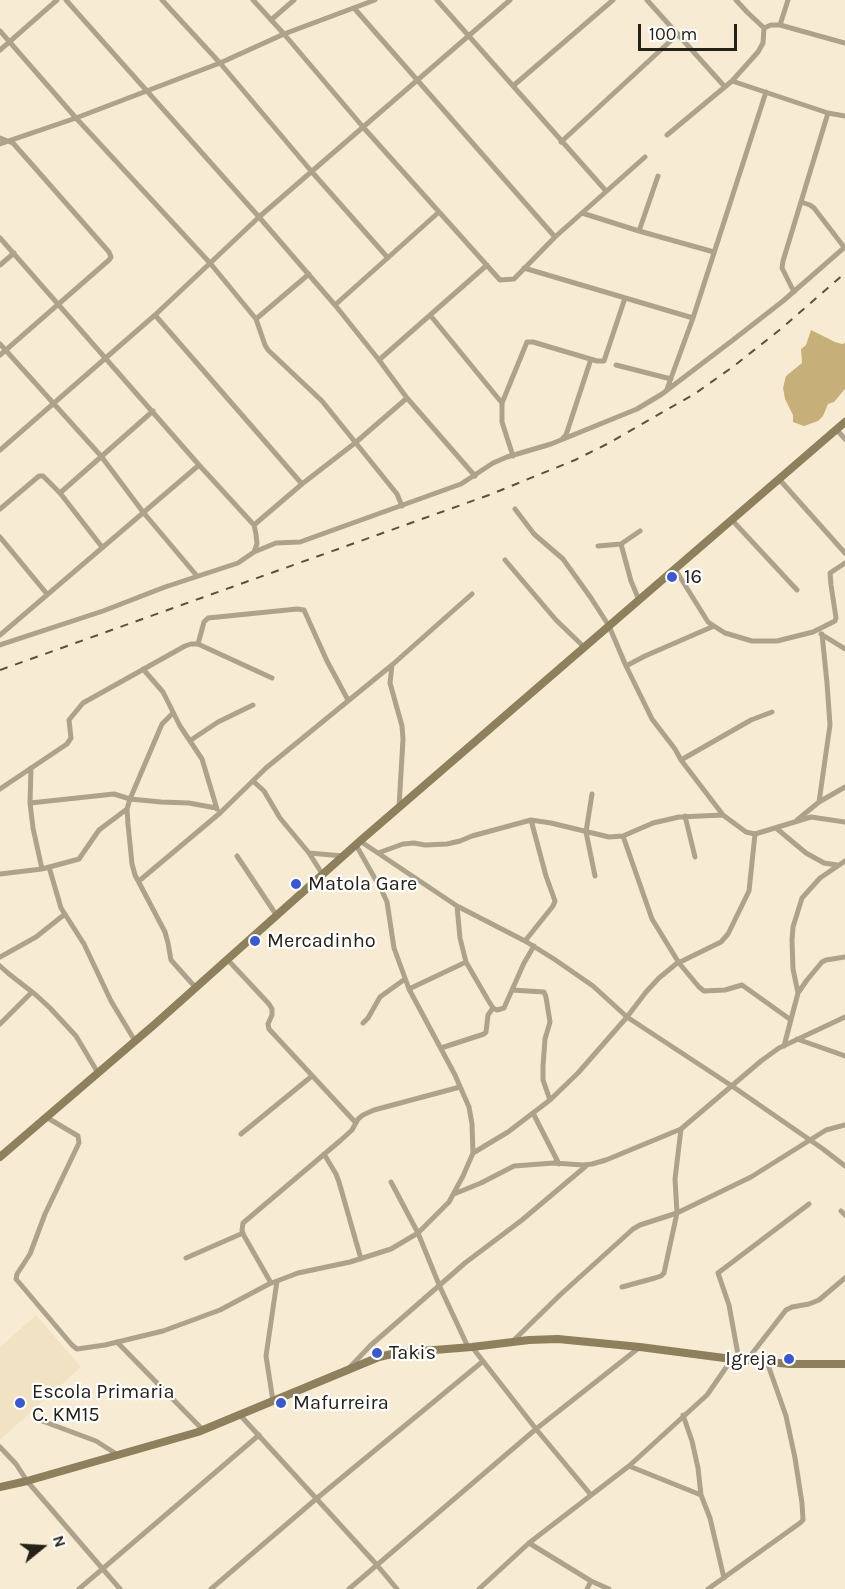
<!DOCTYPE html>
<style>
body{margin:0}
#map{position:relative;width:845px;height:1589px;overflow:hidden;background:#f7ecd3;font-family:Karla,sans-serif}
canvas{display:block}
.north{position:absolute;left:12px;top:1517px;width:60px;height:60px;-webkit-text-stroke:4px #fff;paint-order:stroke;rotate:72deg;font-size:16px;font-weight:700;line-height:24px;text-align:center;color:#252118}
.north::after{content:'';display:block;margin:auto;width:21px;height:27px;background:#252118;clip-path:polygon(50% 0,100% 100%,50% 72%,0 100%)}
.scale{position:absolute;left:638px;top:24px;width:99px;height:27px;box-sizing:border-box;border:3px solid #252118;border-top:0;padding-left:8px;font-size:18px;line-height:21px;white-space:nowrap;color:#252118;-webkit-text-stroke:4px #fff;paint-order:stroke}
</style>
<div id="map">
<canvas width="845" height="1589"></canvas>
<div class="north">N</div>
<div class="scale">100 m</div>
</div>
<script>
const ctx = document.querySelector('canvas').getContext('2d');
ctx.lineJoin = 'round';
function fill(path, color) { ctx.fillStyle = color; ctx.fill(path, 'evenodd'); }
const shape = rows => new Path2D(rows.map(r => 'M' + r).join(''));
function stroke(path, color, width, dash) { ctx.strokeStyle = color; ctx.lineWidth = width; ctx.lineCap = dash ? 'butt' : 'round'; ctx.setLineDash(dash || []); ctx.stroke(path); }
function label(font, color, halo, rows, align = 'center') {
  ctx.font = font + ' Karla,sans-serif'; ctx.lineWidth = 4.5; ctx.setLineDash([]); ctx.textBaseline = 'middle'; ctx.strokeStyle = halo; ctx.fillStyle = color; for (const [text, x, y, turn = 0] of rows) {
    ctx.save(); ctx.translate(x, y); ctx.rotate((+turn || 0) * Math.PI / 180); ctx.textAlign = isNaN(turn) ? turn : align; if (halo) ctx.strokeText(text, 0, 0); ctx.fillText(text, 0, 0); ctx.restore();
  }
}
fill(shape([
 [36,1315,81,1367,0,1440,0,1347]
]), '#f0e2c2');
fill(shape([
 [811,330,835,342,842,344,845,343,845,389,834,402,828,404,823,416,818,421,804,426,793,422,793,415,785,399,783,388,786,376,802,363,801,349,806,345]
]), '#c6af79');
stroke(shape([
 [66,0,259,217,335,305,379,360,407,398,475,476],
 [162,0,220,63,312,172,388,258],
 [253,0,284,34,363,127,500,280,514,279,555,237,645,157],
 [437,0,606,191],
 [647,0,725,87],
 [736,0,747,12,764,28],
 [354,8,555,237],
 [271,20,294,0],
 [780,25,845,43],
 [764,28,771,25,780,25,788,0],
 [0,31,76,118,210,263,256,319,265,345,268,350,322,401,397,494,402,506],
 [0,50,57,0],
 [732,81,828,113,845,116],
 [513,86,613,0],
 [667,135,732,81,758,52,763,43,764,28],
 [0,138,13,143,109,252,111,257,109,260,0,355],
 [561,142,678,34],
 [0,144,76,118,220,63,284,34,375,0],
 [801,202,810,205,814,208,844,247],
 [582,213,639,231,714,252],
 [639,231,658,176],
 [0,238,199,465,254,525,256,534,257,544,254,552],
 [0,265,14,253],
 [524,268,693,318],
 [794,292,782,268,783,261,828,113],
 [335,305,439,212],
 [155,315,302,484],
 [430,315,502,403,502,422,513,456],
 [256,319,309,274],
 [0,344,101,456,143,512,197,576],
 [379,360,487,265],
 [616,365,671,379],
 [667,389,693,318,766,92],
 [502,403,527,342,533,342,597,361,604,361,625,298],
 [836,429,845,439],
 [563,438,566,435,591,359],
 [0,450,155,315,259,217,510,0],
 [779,479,845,553],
 [60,493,153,411],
 [0,509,39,476,43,476,60,493,102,547],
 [515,509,534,534,563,559,591,598,609,626,626,666,652,719,675,749,681,760,723,815,746,832,755,834,811,817,845,822],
 [731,519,797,590],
 [254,525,302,484,355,443,407,398],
 [0,537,47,594],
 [598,546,621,544],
 [505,560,556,620,584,647],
 [675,569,708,622,714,626,725,633,752,641,777,641,813,632,835,621,836,618,831,585,830,573,845,563],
 [639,600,631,581,621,544,640,531],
 [821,634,845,649],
 [0,635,199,465],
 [198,644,204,622,208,618,297,609,304,610,327,661,348,700],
 [0,645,103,611,165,587,238,563,254,552,276,543,300,542,461,484,493,463,507,457,551,444,637,409,662,394,733,340,783,301,845,247],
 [626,666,645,656,714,626],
 [143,669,163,692,180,726,202,759,217,809],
 [173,713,162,724,130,799,127,809,128,824,132,864,135,875,165,932,168,943,171,960,196,988],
 [191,740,218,722,253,705],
 [681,760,751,720,772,712],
 [31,768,30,803,33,828,42,869],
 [253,781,264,791,280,818,309,853,323,875],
 [0,789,67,744,71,738,69,720,83,703,185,646,191,644,198,644,272,678],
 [592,794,586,832,595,876],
 [819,802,830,725,827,683,822,634],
 [30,803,114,794,130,799,161,802,189,803,216,808],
 [399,807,403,739,402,726,390,683,392,665,472,594],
 [685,816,695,857],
 [797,820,819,802,845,787],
 [776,828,806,853,824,863,837,865],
 [623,836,653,823,679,817,723,815],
 [360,841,457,906,525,941,554,959,593,986,627,1017,732,1086,823,1149,845,1166],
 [309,853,343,856],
 [378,853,403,844,414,843,425,845,447,844,460,841,472,836,531,820,551,823,609,837,623,836,652,919,679,963,699,987,704,991,725,990,742,985,791,1020],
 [237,856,277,916],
 [49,867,61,908,84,944,111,1001,135,1041],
 [0,874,42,869,79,859,99,830,127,809],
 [139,881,220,813,266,768,392,665],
 [457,906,460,938,466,962,488,1000,493,1008,497,1010,504,1008,524,963,534,946],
 [525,941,553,906,555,901,546,876,531,820],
 [0,957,36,937,65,914],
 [227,959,269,1004,272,1009,272,1015,268,1024,269,1029,356,1123],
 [0,966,9,974,36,995,50,1008,76,1036,98,1073],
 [409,989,466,962],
 [512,990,544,992,546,997,550,1022,545,1039,543,1066,543,1080,550,1100],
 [798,993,793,969,792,940,793,927,802,898,820,878,845,861],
 [363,1023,368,1018,380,997,405,979],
 [0,1024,32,992],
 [797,1039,845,1056],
 [784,1046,798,993,807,980,822,962,826,960,845,957],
 [441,1048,484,1034,486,1032,488,1015,493,1008],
 [533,1113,559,1164],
 [46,1117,78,1136,79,1143,45,1214,30,1254,17,1274,16,1279,72,1345,77,1349,105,1345,163,1331,220,1310,269,1284,298,1273,350,1262,391,1249,418,1233,449,1202,463,1176,473,1153,472,1124,469,1107,455,1075,409,989,394,948,387,902,382,891,356,845],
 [241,1134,312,1076],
 [473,1153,508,1132,550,1100,578,1073,627,1017,646,992,659,978,676,964,721,942,728,934,749,891,755,834],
 [324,1154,336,1174,339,1182,361,1259],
 [391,1182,418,1233,440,1287,468,1347],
 [454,1194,481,1183,514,1166,554,1163,583,1165,592,1164,606,1160,681,1129,761,1061,779,1048,845,1017],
 [841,1211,845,1215],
 [186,1258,243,1233],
 [271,1283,243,1234,242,1230,243,1223,341,1140,352,1130,358,1119,363,1115,374,1110,460,1087],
 [622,1287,655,1278,661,1276,664,1273,677,1213,675,1179,681,1129],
 [513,1341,560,1295,633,1229,640,1225,677,1213,751,1177,826,1130,845,1125],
 [117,1342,203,1430],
 [472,1347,536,1429,591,1495],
 [739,1360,729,1305,718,1273,809,1204],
 [747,1360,786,1310,792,1307,809,1304,819,1300,845,1278],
 [349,1368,371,1345,465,1263,522,1220,586,1166],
 [273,1401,266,1356,277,1281],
 [240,1415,377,1565,397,1589],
 [683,1415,692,1441,698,1468,701,1495,710,1518,724,1578],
 [37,1419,96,1441,118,1455],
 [0,1447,16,1464,27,1481,120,1589],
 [629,1466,701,1495],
 [529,1543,591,1581,609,1589],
 [79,1589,259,1435],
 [211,1589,316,1499,482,1362],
 [349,1589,536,1429,640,1347],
 [479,1589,529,1543,629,1466,707,1395,732,1359],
 [587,1589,591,1581],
 [708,1589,800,1523,803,1520,802,1503,795,1458,786,1416,767,1362]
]), '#ada38c', 5);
stroke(shape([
 [0,1157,155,1024,360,841,845,422],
 [0,1487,27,1481,198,1432,379,1357,396,1353,472,1347,529,1340,558,1339,640,1347,732,1359,790,1364,845,1364]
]), '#8e7f5d', 8);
stroke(shape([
 [0,670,489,495,575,460,609,443,696,393,734,366,782,328,845,273]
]), '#575245', 2, [8, 8]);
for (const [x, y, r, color] of [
 [672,577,6,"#3c59cb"],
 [296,884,6,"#3c59cb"],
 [255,941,6,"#3c59cb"],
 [377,1353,6,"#3c59cb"],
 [789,1359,6,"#3c59cb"],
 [20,1403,6,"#3c59cb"],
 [281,1403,6,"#3c59cb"]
]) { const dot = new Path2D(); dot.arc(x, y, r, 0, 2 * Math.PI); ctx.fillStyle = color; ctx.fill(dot); stroke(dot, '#fff', 2); }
label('20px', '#252118', '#fff', [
 ["16",684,577],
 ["Matola Gare",308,884],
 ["Mercadinho",267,941],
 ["Takis",389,1353],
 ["Igreja",777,1359,"right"],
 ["Escola Primaria",32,1392],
 ["C. KM15",32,1415],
 ["Mafurreira",293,1403]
], 'left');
</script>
